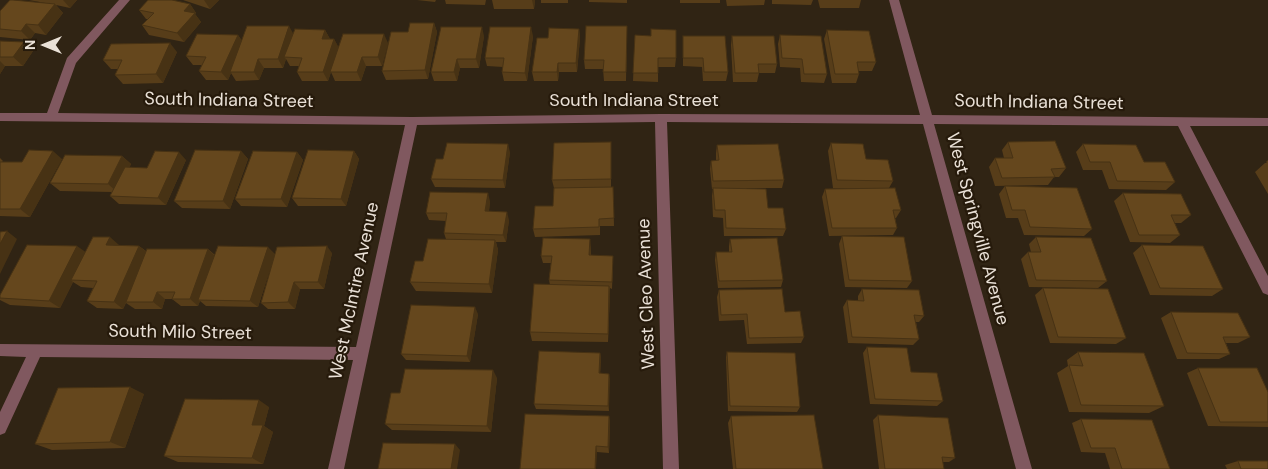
<!DOCTYPE html>
<style>
body{margin:0}
#map{position:relative;width:1268px;height:469px;overflow:hidden;background:#302414;font-family:"DM Sans",sans-serif}
canvas{display:block}
.north{position:absolute;left:20px;top:20px;width:50px;height:50px;-webkit-text-stroke:4px #261a0b;paint-order:stroke;rotate:270deg;font-size:14px;font-weight:700;line-height:20px;text-align:center;color:#eae1d7}
.north::after{content:'';display:block;margin:auto;width:18px;height:22px;background:#eae1d7;clip-path:polygon(50% 0,100% 100%,50% 72%,0 100%)}
</style>
<div id="map">
<canvas width="1268" height="469"></canvas>
<div class="north">N</div>
</div>
<script>
const ctx = document.querySelector('canvas').getContext('2d');
ctx.lineJoin = 'round';
const shape = rows => new Path2D(rows.map(r => 'M' + r).join(''));
function fill(path, color) { ctx.fillStyle = color; ctx.fill(path, 'evenodd'); }
function stroke(path, color, width, dash) { ctx.strokeStyle = color; ctx.lineWidth = width; ctx.lineCap = dash ? 'butt' : 'round'; ctx.setLineDash(dash || []); ctx.stroke(path); }
function label(font, color, halo, rows, align = 'center') {
  ctx.font = font + ' "DM Sans",sans-serif'; ctx.lineWidth = 4.5; ctx.setLineDash([]); ctx.textBaseline = 'middle'; ctx.strokeStyle = halo; ctx.fillStyle = color; for (const [text, x, y, turn = 0] of rows) {
    ctx.save(); ctx.translate(x, y); ctx.rotate((+turn || 0) * Math.PI / 180); ctx.textAlign = isNaN(turn) ? turn : align; if (halo) ctx.strokeText(text, 0, 0); ctx.fillText(text, 0, 0); ctx.restore();
  }
}
fill(shape([
 [119,0,130,0,76,63,58,113,412,117,661,114,920,115,889,0,899,0,932,115,1268,118,1268,126,1190,126,1268,276,1268,295,1263,293,1178,126,934,124,1032,469,1016,469,923,124,667,122,679,469,663,469,655,122,417,125,344,469,328,469,353,360,40,357,5,433,0,435,0,412,26,357,0,356,0,344,356,347,405,125,0,121,0,113,47,113,67,58,119,0]
]), '#80585f');
fill(shape([
 [29,0,77,0,70,8,56,5,63,13,46,35,35,33,30,40,0,37,0,11,45,3],
 [183,0,219,0,210,9],
 [417,0,436,0,435,2],
 [445,0,486,0,485,5,446,4],
 [492,0,535,0,534,9,494,9],
 [541,0,568,0,568,3,541,3],
 [589,0,627,0,627,3,589,2],
 [680,0,720,0,720,3,680,3],
 [726,0,765,0,764,5,727,6],
 [772,0,813,0,811,5,772,4],
 [818,0,861,0,859,8,820,8],
 [190,4,196,13,195,14,201,22,184,42,149,35,142,25,148,19,146,19,139,10],
 [434,23,437,32,428,79,386,80,382,71],
 [627,26,626,81,604,81,603,69,585,69,584,60],
 [579,29,580,38,577,72,559,72,558,81,534,81,532,72,548,38],
 [325,30,330,39,334,39,338,47,388,43,382,66,366,66,361,81,335,81,331,72,328,81,302,81,297,72,299,66,290,66,286,59,283,68,264,68,259,80,236,81,231,73,228,80,206,80,199,71,202,65,193,65,186,56,238,35,242,41],
 [827,30,876,62,872,71,858,71,859,74,856,83,832,83,824,39],
 [635,35,676,58,675,67,658,67,658,82,633,81],
 [780,35,827,74,824,83,801,82,800,68,780,67,778,44],
 [484,36,479,68,460,68,457,81,434,81,431,72],
 [533,36,527,81,504,81,502,72,503,67,487,66,485,58],
 [683,36,728,72,726,81,703,81,702,67,683,66],
 [732,36,777,64,775,73,759,73,757,82,733,82,731,45],
 [0,41,33,51,23,66,5,66,0,74],
 [177,52,163,83,123,84,115,75,118,69,111,69,103,60],
 [611,142,611,187,613,187,614,226,600,226,600,235,535,237,533,229,553,206,554,188,552,180],
 [1008,142,1066,168,1059,177,1054,177,1048,185,995,186,989,167,995,158,1004,158,1002,150],
 [831,143,866,159,893,181,889,188,901,210,896,218,895,218,897,228,893,235,829,236,822,197,825,189,859,188,833,188,828,151],
 [1083,144,1144,162,1175,182,1166,190,1109,189,1102,170,1083,170,1076,152],
 [717,145,784,180,782,188,746,188,768,208,786,229,783,236,724,236,723,218,713,217,712,196,713,189,712,189,710,169,711,161,716,160,716,153],
 [241,151,248,159,230,209,182,208,174,201],
 [354,151,359,159,346,206,298,206,292,198],
 [297,152,303,160,287,207,241,206,235,199],
 [510,152,505,188,435,187,431,179,443,159],
 [122,156,131,164,129,168,147,168,186,160,166,205,119,204,110,196,112,192,60,191,50,183],
 [0,158,3,161,2,162,22,162,62,159,30,217,0,216],
 [1268,160,1268,194,1255,172,1265,163,1267,163,1266,162],
 [1005,186,1092,229,1084,236,1024,235,1018,218,1006,218,999,194],
 [1123,193,1191,215,1181,223,1174,223,1180,235,1170,243,1130,242,1114,201],
 [490,201,489,211,509,220,506,242,496,242,498,250,492,293,416,291,410,282,423,261,446,239,444,233,446,221,429,220,426,213],
 [842,236,912,281,907,288,845,287,839,244],
 [1036,237,1107,281,1098,288,1029,287,1021,259,1028,252,1031,252,1029,244],
 [730,239,783,280,781,287,718,288,715,260,716,252,729,252,729,246],
 [119,245,139,246,146,251,208,249,215,255,332,253,324,289,300,289,295,309,268,309,261,303,273,260,258,307,206,306,200,301,198,306,181,306,172,299,165,299,162,309,135,309,126,303,123,309,97,308,87,301,93,288,81,287,73,282,60,308,10,305,0,300,0,295,85,252],
 [1142,245,1223,289,1212,296,1150,295,1133,253],
 [591,247,591,255,613,263,612,289,610,288,608,342,532,341,530,332,550,285,549,280,551,263,543,263,541,256],
 [1043,288,1126,338,1116,344,1050,343,1035,295],
 [862,289,924,316,919,322,916,322,919,339,913,345,848,343,843,307,847,300,858,301,858,296],
 [719,290,785,312,804,337,801,343,747,344,744,320,719,321,717,297],
 [1171,312,1250,337,1238,343,1226,343,1230,354,1219,359,1177,359,1161,318],
 [478,314,470,362,406,360,401,354],
 [867,347,911,372,943,401,937,406,870,404,863,353],
 [727,352,800,407,797,412,728,411,726,357],
 [1078,352,1164,406,1149,413,1069,412,1057,373,1068,366,1067,360],
 [600,353,601,358,600,373,609,374,609,411,536,409,534,404],
 [1198,368,1268,392,1268,427,1208,426,1187,373],
 [497,378,491,432,392,430,385,424,400,393],
 [144,394,125,448,52,450,35,444],
 [269,407,264,426,273,432,263,464,178,462,164,456],
 [878,415,955,458,949,462,942,462,944,469,879,469,873,420],
 [609,416,610,423,609,453,597,452,520,469],
 [731,416,823,469,733,469,728,423],
 [1081,419,1170,469,1110,469,1105,453,1081,452,1072,423],
 [1238,461,1268,469,1227,469,1225,465]
]), '#573d19');
fill(shape([
 [63,0,77,0,70,8],
 [204,0,219,0,210,9],
 [532,0,535,0,534,9],
 [55,4,63,13,46,35,38,25],
 [190,4,196,13,195,14,201,22,184,42,177,33,184,11],
 [434,23,437,32,428,79,425,70],
 [26,24,35,33,30,40,21,31],
 [289,26,294,35,284,57,286,59,283,68,278,59],
 [482,27,484,36,479,68,476,59],
 [531,27,533,36,527,81,525,73],
 [579,29,580,38,577,72,576,63],
 [325,30,330,39,322,39],
 [384,34,388,43,382,66,378,57],
 [238,35,244,44,228,80,221,72],
 [334,39,339,48,328,81,323,72],
 [24,42,33,51,23,66,13,57],
 [170,43,177,52,163,83,156,74],
 [362,57,366,66,361,81,357,72],
 [258,59,264,68,259,80,254,72],
 [457,59,460,68,457,81,454,72],
 [0,61,5,66,0,74],
 [558,63,559,72,558,81,557,72],
 [508,144,510,152,505,188,503,180],
 [53,151,62,159,30,217,20,209],
 [241,151,248,159,230,209,223,201],
 [354,151,359,159,346,206,341,199],
 [179,152,186,160,166,205,158,198],
 [297,152,303,160,287,207,281,199],
 [122,156,131,164,117,192,108,184],
 [488,193,490,201,488,219,485,211],
 [507,212,509,220,506,242,503,235],
 [7,231,17,239,0,274,0,244],
 [110,237,119,245,106,245],
 [590,239,591,247,590,262,589,255],
 [495,240,498,250,492,293,489,284],
 [77,246,87,253,71,280,73,282,60,308,49,301],
 [139,246,148,253,123,309,114,302],
 [327,246,332,253,324,289,318,282],
 [268,247,275,254,258,307,250,301],
 [208,249,215,256,198,300,200,301,198,306,190,299],
 [294,282,300,289,295,309,288,302],
 [609,286,610,295,608,342,608,334],
 [157,292,165,299,162,309,153,302],
 [475,307,478,314,470,362,467,356],
 [600,353,601,358,600,379,599,373],
 [493,370,497,378,491,432,487,426],
 [609,374,610,379,609,411,608,406],
 [130,387,144,394,125,448,110,442],
 [259,400,269,407,264,426,273,432,263,464,252,458,252,425],
 [609,416,610,423,609,453,608,447],
 [455,444,460,450,457,469,451,469],
 [596,446,597,452,596,469,595,469]
]), '#473214');
const building = shape([
 [10,0,13,0,55,4,38,25,26,24,21,31,0,29,0,11,10,0],
 [148,0,172,0,190,4,184,11,195,13,177,33,142,25,154,13,139,10,148,0],
 [410,23,434,23,425,70,382,71,391,32,408,32,410,23],
 [247,26,289,26,278,59,258,59,254,72,230,72,247,26],
 [586,26,627,26,626,72,603,72,604,60,584,60,586,26],
 [441,27,482,27,476,59,457,59,454,72,431,72,441,27],
 [490,27,531,27,525,73,502,72,504,58,485,58,490,27],
 [549,28,579,29,576,63,558,63,557,72,532,72,537,38,548,38,549,28],
 [295,29,325,30,322,39,334,39,323,72,297,72,302,58,284,57,295,29],
 [651,29,676,30,676,58,658,58,658,73,633,73,635,35,651,36,651,29],
 [827,30,869,31,876,62,857,62,859,74,835,74,827,30],
 [197,34,238,35,221,72,199,71,206,57,186,56,197,34],
 [343,34,384,34,378,57,362,57,357,72,330,72,343,34],
 [780,35,821,36,827,74,804,74,802,59,782,58,780,35],
 [683,36,725,36,728,72,704,72,703,58,683,58,683,36],
 [732,36,774,36,777,64,758,64,759,73,735,73,732,36],
 [0,41,24,42,13,57,0,57,0,41],
 [170,43,156,74,115,75,122,60,103,60,111,44,170,43],
 [1055,141,1066,168,1051,169,1055,177,1002,178,995,158,1013,158,1008,142,1055,141],
 [611,142,611,179,552,180,554,143,611,142],
 [447,143,508,144,503,180,431,179,436,159,443,159,447,143],
 [831,143,863,144,866,159,888,160,893,181,837,180,831,143],
 [778,144,784,180,713,181,711,161,719,160,717,145,778,144],
 [1083,144,1136,145,1144,162,1165,162,1175,182,1117,181,1110,162,1090,162,1083,144],
 [29,150,53,151,20,209,0,209,0,162,22,162,29,150],
 [195,150,241,151,223,201,174,201,195,150],
 [308,150,354,151,341,199,292,198,308,150],
 [155,151,179,152,158,198,110,196,125,167,147,168,155,151],
 [253,151,297,152,281,199,235,199,253,151],
 [65,155,122,156,108,184,50,183,65,155],
 [1005,186,1077,188,1092,229,1030,227,1025,210,1012,210,1005,186],
 [613,187,614,218,599,219,599,227,533,229,535,206,553,206,554,188,613,187],
 [713,188,766,189,768,208,783,208,786,229,726,228,725,210,715,210,713,188],
 [895,188,901,210,893,210,897,228,832,228,825,189,895,188],
 [430,192,488,193,485,211,507,212,503,235,444,233,447,213,426,213,430,192],
 [1123,193,1181,194,1191,215,1171,215,1180,235,1139,235,1123,193],
 [7,231,0,244,0,232,7,231],
 [842,236,904,237,912,281,849,280,842,236],
 [93,237,110,237,106,245,139,246,114,302,87,301,97,281,71,280,93,237],
 [1036,237,1091,238,1107,281,1036,280,1028,252,1041,252,1036,237],
 [543,238,590,239,589,255,613,256,612,282,549,280,552,256,541,256,543,238],
 [777,238,783,280,719,281,716,252,732,252,730,239,777,238],
 [428,239,495,240,489,284,410,282,415,261,423,261,428,239],
 [27,245,77,246,49,301,0,298,0,295,27,245],
 [1142,245,1203,246,1223,289,1160,288,1142,245],
 [218,246,268,247,250,301,198,300,218,246],
 [327,246,318,282,294,282,288,302,261,303,277,247,327,246],
 [147,249,208,249,190,299,172,299,175,292,157,292,153,302,126,302,147,249],
 [534,284,609,286,608,334,530,332,534,284],
 [1043,288,1108,289,1126,338,1058,337,1043,288],
 [782,289,785,312,800,311,804,337,749,338,747,314,721,315,719,290,782,289],
 [862,289,919,290,924,316,914,315,919,339,852,337,847,300,864,301,862,289],
 [411,305,475,307,467,356,401,354,411,305],
 [1171,312,1238,313,1250,337,1223,337,1230,354,1187,353,1171,312],
 [867,347,907,348,911,372,937,373,943,401,875,399,867,347],
 [539,351,600,353,599,373,609,374,608,406,534,404,539,351],
 [727,352,795,353,800,407,730,406,727,352],
 [1078,352,1144,353,1164,406,1081,405,1069,365,1083,366,1078,352],
 [1198,368,1257,368,1268,392,1268,422,1220,422,1198,368],
 [405,369,493,370,487,426,385,424,391,393,400,393,405,369],
 [130,387,110,442,35,444,58,388,130,387],
 [185,399,259,400,252,425,263,425,252,458,164,456,185,399],
 [525,414,609,416,608,447,596,446,595,469,520,469,525,414],
 [814,415,823,469,736,469,731,416,814,415],
 [878,415,948,418,955,458,942,457,944,469,885,469,878,415],
 [1081,419,1152,420,1170,469,1122,469,1115,448,1091,448,1081,419],
 [383,443,455,444,451,469,378,469,383,443],
 [1238,461,1268,461,1268,469,1241,469,1238,461]
]);
fill(building, '#65471d');
stroke(building, '#473214', 1);
label('18px', '#eae1d7', '#261a0b', [
 ["South Indiana Street",229,101,1],
 ["South Indiana Street",634,101],
 ["South Indiana Street",1039,103,1],
 ["West Springville Avenue",977,229,75],
 ["West McIntire Avenue",355,291,-78],
 ["West Cleo Avenue",647,294,-92],
 ["South Milo Street",180,333,1]
]);
</script>
